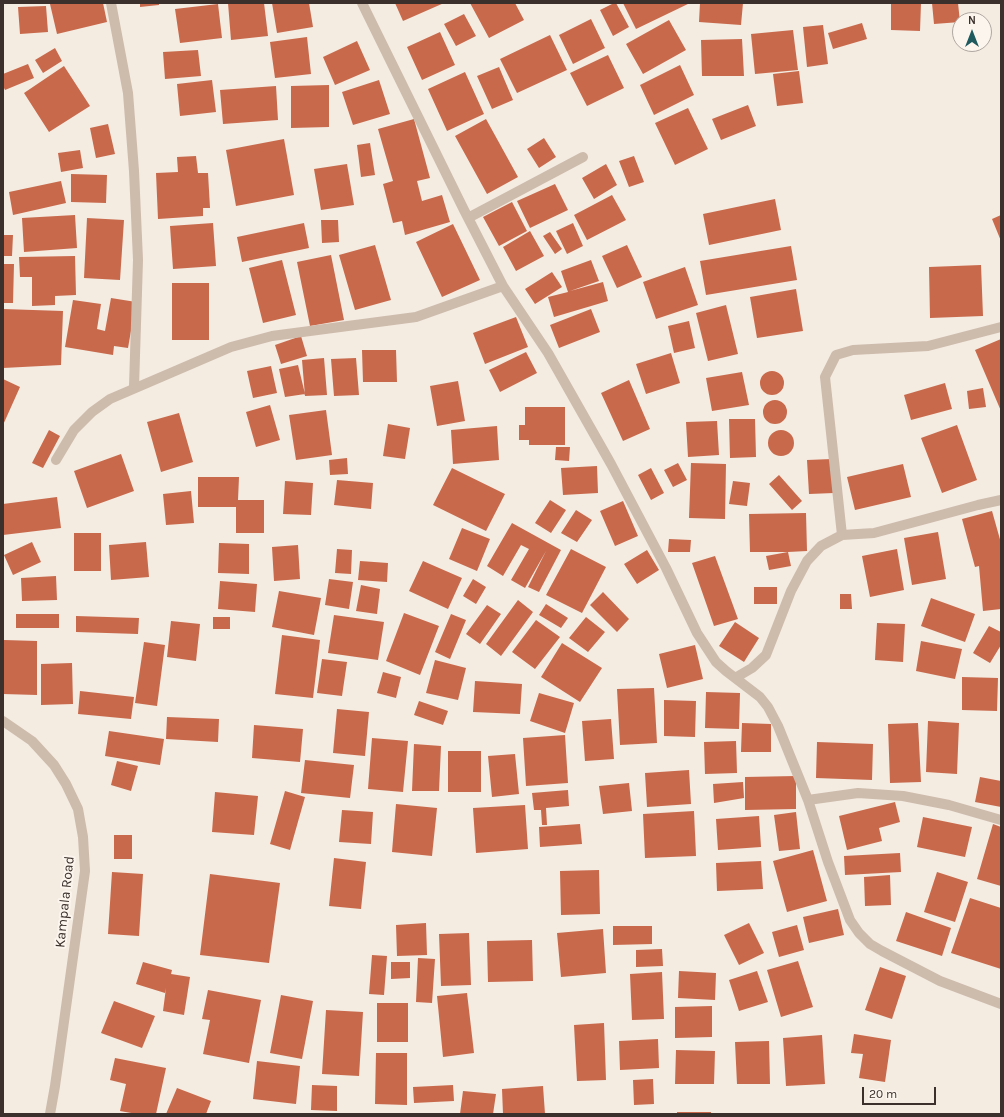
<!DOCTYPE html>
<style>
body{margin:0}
#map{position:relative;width:1004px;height:1117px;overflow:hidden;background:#f4ebe1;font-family:Karla,sans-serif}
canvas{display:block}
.frame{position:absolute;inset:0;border:4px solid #3b302b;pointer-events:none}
.north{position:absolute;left:952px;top:12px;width:40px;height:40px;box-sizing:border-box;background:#fbf5ee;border:1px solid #aea6a0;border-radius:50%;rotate:0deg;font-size:11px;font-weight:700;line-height:16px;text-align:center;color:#3b302b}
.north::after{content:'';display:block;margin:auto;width:14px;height:18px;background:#1f5a5e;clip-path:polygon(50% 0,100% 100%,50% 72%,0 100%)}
.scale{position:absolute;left:862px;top:1087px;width:74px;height:18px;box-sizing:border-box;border:2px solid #3b302b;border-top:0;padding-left:5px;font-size:12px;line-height:14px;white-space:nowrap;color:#3b302b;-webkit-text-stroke:3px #fbf5ee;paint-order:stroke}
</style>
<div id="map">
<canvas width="1004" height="1117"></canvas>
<div class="frame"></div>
<div class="north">N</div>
<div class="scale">20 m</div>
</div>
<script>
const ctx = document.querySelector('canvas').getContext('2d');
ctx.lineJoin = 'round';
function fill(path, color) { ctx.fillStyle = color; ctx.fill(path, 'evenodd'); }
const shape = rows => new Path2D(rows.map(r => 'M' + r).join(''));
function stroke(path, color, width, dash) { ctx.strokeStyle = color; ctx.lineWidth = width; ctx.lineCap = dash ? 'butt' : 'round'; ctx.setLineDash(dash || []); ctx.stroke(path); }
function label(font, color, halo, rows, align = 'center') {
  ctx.font = font + ' Karla,sans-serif'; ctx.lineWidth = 4; ctx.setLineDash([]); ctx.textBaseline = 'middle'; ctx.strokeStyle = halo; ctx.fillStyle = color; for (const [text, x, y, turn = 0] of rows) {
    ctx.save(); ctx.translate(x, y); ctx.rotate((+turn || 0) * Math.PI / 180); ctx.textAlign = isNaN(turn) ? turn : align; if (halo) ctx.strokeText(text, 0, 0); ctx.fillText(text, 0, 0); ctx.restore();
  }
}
fill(shape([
 [56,3,103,3,107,22,57,34,50,4],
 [140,3,159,3,159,5,140,7],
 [228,3,264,3,268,36,231,40],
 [272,3,309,3,313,27,277,33],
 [395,3,444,3,403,21],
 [470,3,515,3,524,20,489,38],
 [614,3,616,3,629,27,613,36,600,10],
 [623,3,690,3,636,29],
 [700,3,743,3,741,25,699,22],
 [891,3,921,3,920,31,891,30],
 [932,3,958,3,960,22,934,24],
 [218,4,222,38,180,43,175,9],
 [46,6,48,32,20,34,18,7],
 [464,14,476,36,456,46,444,24],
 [591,19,605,48,573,64,559,35],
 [669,20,686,50,643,74,626,44],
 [862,23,867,39,833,49,828,33],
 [823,25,828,64,807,67,803,27],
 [793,30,798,70,755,74,751,34],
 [440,32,455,65,422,80,407,47],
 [550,35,567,70,517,93,500,59],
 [307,37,311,74,275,78,270,42],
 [742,39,744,76,702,76,701,40],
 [357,41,370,70,335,85,323,57],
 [55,48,62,61,43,73,35,60],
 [198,50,201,76,165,79,163,52],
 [608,55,624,88,587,106,570,73],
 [28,64,34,78,5,90,3,86,3,74],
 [680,65,694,95,654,115,640,85],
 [64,66,90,106,49,132,24,93],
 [499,67,513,100,492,109,477,76],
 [799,71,803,103,777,106,773,74],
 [465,72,484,114,447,131,428,89],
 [212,80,216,112,180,116,177,84],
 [379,80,390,114,353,125,342,92],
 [329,85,329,127,291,128,291,86],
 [276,86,278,120,223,124,220,90],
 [748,105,756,126,721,140,712,119],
 [688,108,708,149,675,165,655,123],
 [414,119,430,178,417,181,422,201,442,195,450,222,405,235,402,221,393,223,383,184,393,181,378,129],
 [486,119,518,177,487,194,455,136],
 [108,124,115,154,96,158,90,128],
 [544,138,556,157,539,168,527,149],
 [284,139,294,195,236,206,226,150],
 [370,143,375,175,361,177,357,145],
 [80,150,83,168,61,172,58,153],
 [196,156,198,173,208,173,210,208,203,208,203,216,158,219,156,173,178,172,177,157],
 [634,156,644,182,629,187,619,161],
 [347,164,354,205,321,210,314,169],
 [606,164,617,185,594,199,582,178],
 [71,174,107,175,106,203,71,202],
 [61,181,66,203,13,215,9,192],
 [555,184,568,210,530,228,517,201],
 [612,195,626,220,587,240,574,215],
 [775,199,781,230,709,245,703,214],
 [512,202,527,231,499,246,483,217],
 [75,215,77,248,24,252,22,218],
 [1001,215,1001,241,992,219],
 [87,218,124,220,120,280,84,278],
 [321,220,338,220,339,242,322,243],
 [213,223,216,266,173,269,170,226],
 [304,223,309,248,242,262,237,237],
 [573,223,583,246,567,254,556,231],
 [453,224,480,280,442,297,416,242],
 [530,231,544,256,516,271,503,247],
 [550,232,562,249,555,254,543,236],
 [3,235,13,235,12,256,3,256],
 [375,245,391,300,355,310,339,255],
 [627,245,642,277,617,288,602,256],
 [791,246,797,280,706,295,700,261],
 [331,255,344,320,310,326,297,262],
 [75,256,76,295,55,296,55,305,32,306,32,277,20,277,19,257],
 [282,260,296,315,263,323,249,268],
 [591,260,599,281,570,291,603,282,608,301,554,317,548,297,568,292,561,271],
 [3,264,14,264,13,303,3,303],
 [981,265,983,316,930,318,929,267],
 [685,267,698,305,656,319,643,282],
 [552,272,562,287,535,304,525,289],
 [172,283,209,283,209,340,172,340],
 [796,289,803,331,757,338,750,297],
 [111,298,136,302,128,348,114,346,113,355,65,347,73,300,101,304,97,329,105,331],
 [726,305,738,354,708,361,696,313],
 [3,309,63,311,61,365,3,368],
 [591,309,600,332,559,348,550,325],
 [516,317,528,347,485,364,473,333],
 [689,321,695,348,674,353,668,326],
 [301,336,307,356,281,364,275,345],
 [1001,339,1001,411,975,350],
 [362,350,396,350,397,382,363,382],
 [526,352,537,373,500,392,489,370],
 [671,353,680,383,646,394,636,364],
 [324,358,327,395,305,396,302,360],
 [356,358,359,395,334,396,331,359],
 [298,365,305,394,285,397,279,369],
 [271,366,277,393,253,398,247,371],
 '760 383a12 12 0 1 1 24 0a12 12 0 1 1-24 0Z',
 [742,372,749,405,712,411,706,378],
 [3,379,20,387,3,425],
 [629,380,650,429,623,441,601,393],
 [458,381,465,421,437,426,430,386],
 [945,383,952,409,911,420,904,395],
 [983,388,986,407,969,409,967,391],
 '763 412a12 12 0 1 1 24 0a12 12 0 1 1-24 0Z',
 [270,405,280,440,256,447,246,412],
 [525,407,565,407,565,445,529,445,529,440,519,440,519,425,525,425],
 [326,410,332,455,296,460,289,415],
 [179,413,193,462,161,472,147,422],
 [729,419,755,419,756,457,730,458],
 [717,421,719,455,688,457,686,422],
 [388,424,410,428,405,459,383,456],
 [957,425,977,480,942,493,921,438],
 [497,426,499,460,453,464,451,430],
 [49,430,60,436,43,468,32,463],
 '768 443a13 13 0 1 1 26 0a13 13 0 1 1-26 0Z',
 [556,447,570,447,569,461,555,460],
 [121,454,134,491,87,508,74,471],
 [347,458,348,474,330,475,329,460],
 [832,459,834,493,809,494,807,460],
 [678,463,687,480,673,487,664,470],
 [691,463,726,464,725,519,689,518],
 [903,464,911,497,855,510,847,477],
 [597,466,598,493,563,495,561,468],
 [452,468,505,494,486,531,433,505],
 [651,468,664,493,651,500,638,475],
 [779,475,802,501,792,510,769,484],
 [198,477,239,477,238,500,264,500,264,533,236,533,236,507,198,507],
 [337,480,373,483,371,509,334,505],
 [285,481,313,483,311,515,283,514],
 [733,481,750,483,747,506,729,504],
 [191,491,194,523,166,525,163,494],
 [57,497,61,528,3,535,3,504],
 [550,500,566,510,551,533,535,523],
 [623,501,638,536,615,546,600,511],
 [576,510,592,520,577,542,561,533],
 [992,511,1001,543,1001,609,983,611,979,566,975,567,962,519],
 [806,513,807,551,788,552,791,566,769,570,766,556,788,552,750,552,749,514],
 [512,523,561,550,539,592,528,587,546,551,525,588,511,580,529,549,521,545,503,576,487,566],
 [462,528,490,539,477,571,449,559],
 [938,532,946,579,912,585,904,538],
 [74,533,101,533,101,571,74,571],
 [669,539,691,540,690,552,668,552],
 [32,542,41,562,13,575,4,555],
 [146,542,149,577,111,580,109,545],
 [219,543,249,544,249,574,218,573],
 [298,545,300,579,274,581,272,547],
 [337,549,352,550,351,574,335,573],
 [571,549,606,567,582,613,546,595],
 [897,549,904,590,870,597,862,556],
 [647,550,659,570,637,584,624,564],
 [715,556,738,619,714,626,692,563],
 [360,561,388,563,387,582,358,580],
 [423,561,462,578,448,609,409,591],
 [56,576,57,600,22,601,21,578],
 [329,579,353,582,349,609,325,605],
 [473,579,486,587,476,604,463,596],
 [220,581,257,584,255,612,218,609],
 [361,585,380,589,377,614,356,611],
 [754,587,777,587,777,604,754,604],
 [279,591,321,598,314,635,272,627],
 [603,592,629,619,617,632,590,605],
 [840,594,851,594,852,609,840,609],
 [931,598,975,614,965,642,921,626],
 [518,600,533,612,501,656,486,644],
 [546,604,568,618,561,628,539,615],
 [487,605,501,614,480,644,466,634],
 [404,613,439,626,420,675,386,661],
 [16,614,59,614,59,628,16,628],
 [451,614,466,620,450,659,435,652],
 [334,615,384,622,378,660,328,653],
 [76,616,139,618,138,634,76,632],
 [213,617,230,617,230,629,213,629],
 [586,617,605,632,588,652,569,638],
 [536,620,560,637,535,669,512,652],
 [171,621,200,624,196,661,167,657],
 [735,622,759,638,744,662,719,646],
 [877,623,905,624,903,662,875,660],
 [989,626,1001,632,1001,645,990,663,973,653],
 [282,635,320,640,313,698,275,694],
 [4,640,37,641,37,695,3,694],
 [921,641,962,649,955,679,916,671],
 [144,642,165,645,157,706,135,703],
 [562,643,602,668,580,702,541,677],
 [695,645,703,679,667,688,659,654],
 [322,659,347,662,342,696,317,693],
 [435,660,466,668,458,700,426,693],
 [72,663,73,704,41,705,41,664],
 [383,672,401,677,396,698,377,693],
 [962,677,998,678,997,711,962,710],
 [475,681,522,684,520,714,473,712],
 [654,688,657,743,620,745,617,689],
 [80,691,134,697,131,719,78,714],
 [706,692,740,693,739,729,705,728],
 [539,693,574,703,565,733,530,721],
 [664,700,696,701,695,737,664,736],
 [419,701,448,711,443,725,414,715],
 [337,709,369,712,365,756,333,753],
 [167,717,219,719,218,742,166,739],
 [611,719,614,759,585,761,582,721],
 [928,721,959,723,957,774,926,772],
 [742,723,771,724,771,752,741,752],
 [918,723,921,782,890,783,888,724],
 [254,725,303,729,300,762,252,758],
 [109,731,164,739,160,765,105,756],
 [565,735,568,783,526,786,523,738],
 [372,738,408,741,403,792,368,789],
 [736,741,737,773,705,774,704,742],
 [817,742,873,744,872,780,816,778],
 [414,744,441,746,439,791,412,791],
 [448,751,481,751,481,792,448,792],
 [515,754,519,794,492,797,488,756],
 [305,760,354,765,350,798,301,793],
 [117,761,138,766,131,791,111,785],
 [689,770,691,804,647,807,645,773],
 [796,776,796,809,745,810,745,777],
 [980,777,1001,781,1001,807,975,802],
 [743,782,744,798,714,803,713,784],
 [629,783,632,811,603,814,599,786],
 [568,790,569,806,546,808,547,825,542,825,541,810,534,810,532,793],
 [285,791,305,797,290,850,270,844],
 [215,792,258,796,254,835,212,832],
 [895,802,900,822,879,828,882,841,847,850,839,816],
 [396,804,437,808,432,856,392,852],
 [525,805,528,849,476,853,473,808],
 [342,810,373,812,371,844,339,842],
 [694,811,696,856,645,858,643,814],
 [796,812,800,849,779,851,774,815],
 [759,816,761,847,718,850,716,819],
 [923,817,972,827,965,857,917,847],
 [580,824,582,844,540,847,539,827],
 [993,824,1001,827,1001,886,977,879],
 [114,835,132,835,132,859,114,859],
 [813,850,827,901,787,912,773,861],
 [900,853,901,872,845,875,844,856],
 [334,858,366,862,361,909,329,906],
 [761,861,763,889,717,891,716,863],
 [599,870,600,914,561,915,560,871],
 [112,872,143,874,139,936,108,934],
 [937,872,968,882,955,922,924,912],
 [210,874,280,883,269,963,200,955],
 [890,875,891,905,865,906,864,877],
 [970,898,1001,908,1001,969,951,953],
 [838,909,844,935,809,943,803,917],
 [906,912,951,928,942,956,896,941],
 [426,923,427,955,397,956,396,925],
 [749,923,764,953,739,965,724,935],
 [797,925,804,950,779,957,772,932],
 [613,926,652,926,652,944,613,945],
 [603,929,606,973,561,977,557,933],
 [469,933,471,985,441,986,439,934],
 [532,940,533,981,488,982,487,941],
 [662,949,663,966,636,967,636,950],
 [372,955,387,956,384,995,369,994],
 [418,958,435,959,432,1003,416,1002],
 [798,961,813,1007,781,1017,767,970],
 [143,962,172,970,171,974,190,977,184,1015,163,1011,166,988,165,993,136,984],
 [391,962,410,962,410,978,391,979],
 [880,967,906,976,892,1019,865,1010],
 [679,971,716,973,715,1000,678,998],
 [757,971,768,1002,739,1011,729,980],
 [662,972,664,1019,632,1020,630,974],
 [208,990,261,1000,249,1063,203,1054,210,1020,202,1019],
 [467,993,474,1053,443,1057,437,996],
 [281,995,313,1001,302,1059,270,1053],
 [114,1001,155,1016,142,1048,101,1033],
 [377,1003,408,1003,408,1042,377,1042],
 [712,1006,712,1037,675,1038,675,1007],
 [326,1010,363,1012,359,1076,322,1074],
 [604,1023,606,1080,577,1081,574,1025],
 [854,1034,891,1040,885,1082,859,1078,863,1054,851,1053],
 [822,1035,825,1084,786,1086,783,1038],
 [658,1039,659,1068,620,1070,619,1041],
 [769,1041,770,1084,737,1084,735,1042],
 [676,1050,715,1051,714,1084,675,1084],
 [376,1053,407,1053,407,1105,375,1104],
 [115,1058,166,1068,156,1114,137,1114,120,1111,126,1084,110,1080],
 [257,1061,300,1066,296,1104,253,1099],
 [653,1079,654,1104,634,1105,633,1080],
 [312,1085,337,1086,337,1111,311,1110],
 [453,1085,454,1101,414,1103,413,1087],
 [543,1086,545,1114,503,1114,502,1089],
 [177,1088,211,1101,206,1114,166,1114],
 [463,1091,496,1094,493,1114,460,1114],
 [677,1112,711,1112,711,1114,677,1114]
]), '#c8694b');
stroke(shape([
 [111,3,128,93,134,171,138,260,134,387],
 [362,3,464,210,503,286,548,353,611,464,666,568,697,633,716,662,726,671,760,697,768,707,778,726,808,800,828,862,850,920,859,933,870,944,882,951,940,981,1001,1004],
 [468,218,583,157],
 [56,460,74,430,92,412,110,399,231,347,272,336,416,317,503,286],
 [842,535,825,377,836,355,853,350,928,346,1001,327],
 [735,678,752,668,766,655,791,591,807,561,821,546,842,535,874,533,978,505,1001,500],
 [3,721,32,741,54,765,66,784,78,809,83,837,85,871,55,1086,50,1114],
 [808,800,858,793,903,796,949,805,1001,820]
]), '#cdbbac', 10);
label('14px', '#3b302b', '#fbf5ee', [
 ["Kampala Road",65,902,-84]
]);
</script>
